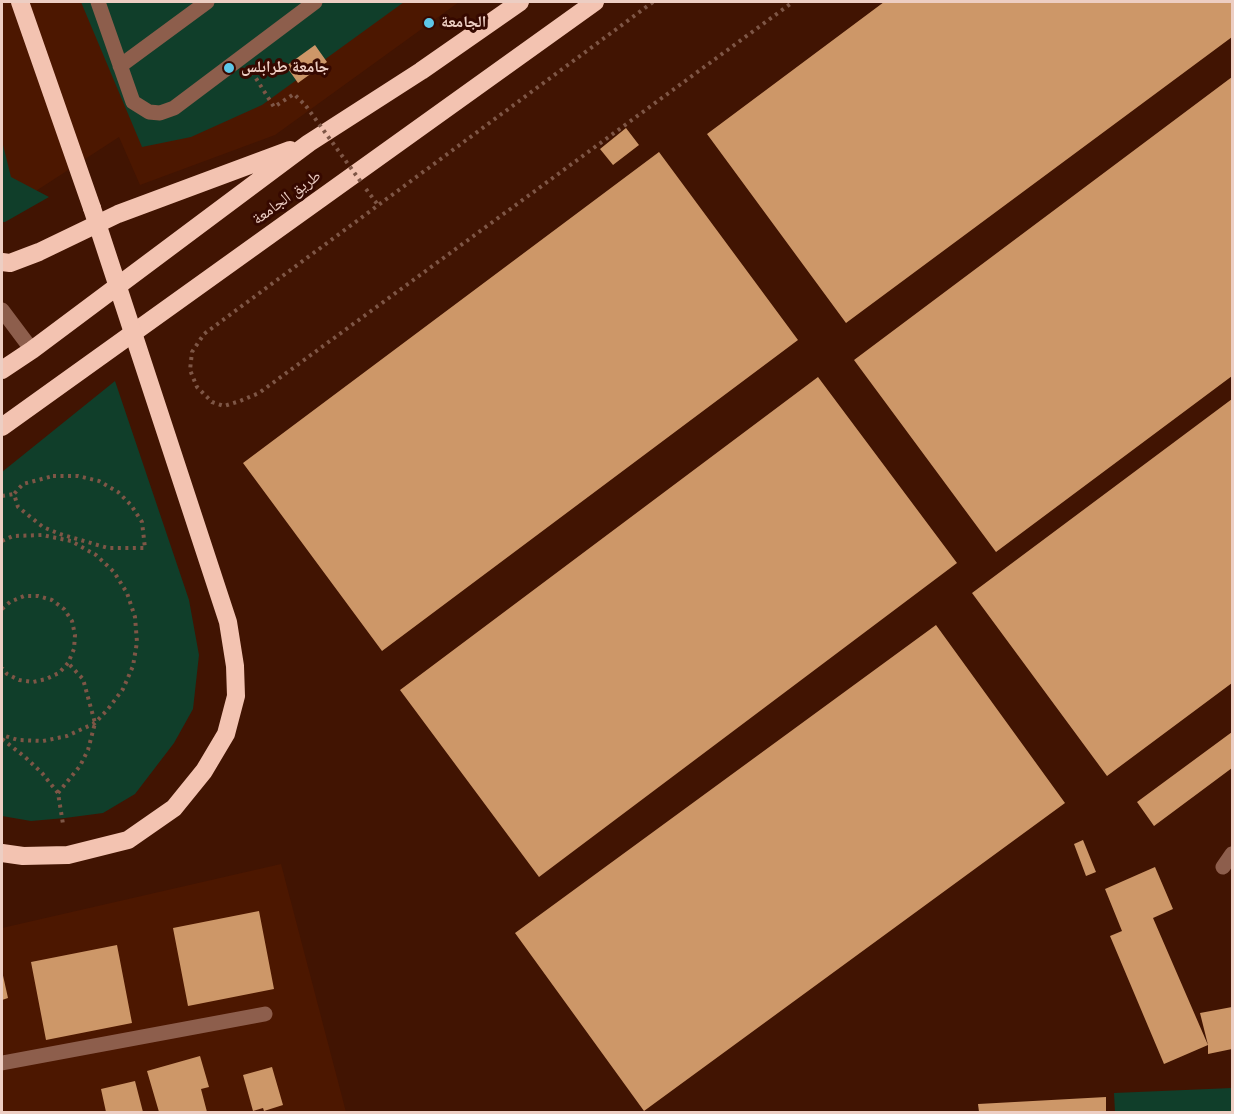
<!DOCTYPE html>
<meta charset="utf-8">
<style>
body{margin:0}
#map{position:relative;width:1234px;height:1114px;overflow:hidden;background:#411402;font-family:"Varela Round",sans-serif}
canvas{display:block}
.frame{position:absolute;inset:0;border:3px solid #edcec3;pointer-events:none}
</style>
<div id="map">
<canvas width="1234" height="1114"></canvas>
<div class="frame"></div>
</div>
<script>
const ctx = document.querySelector('canvas').getContext('2d');
ctx.lineJoin = 'round';
function fill(path, color) { ctx.fillStyle = color; ctx.fill(path, 'evenodd'); }
const shape = rows => new Path2D(rows.map(r => 'M' + r).join(''));
function stroke(path, color, width, dash) { ctx.strokeStyle = color; ctx.lineWidth = width; ctx.lineCap = dash ? 'butt' : 'round'; ctx.setLineDash(dash || []); ctx.stroke(path); }
function label(font, color, halo, rows, align = 'center') {
  ctx.font = font + ' "Varela Round","Noto Naskh Arabic",sans-serif'; ctx.lineWidth = 6; ctx.setLineDash([]); ctx.textBaseline = 'middle'; ctx.strokeStyle = halo; ctx.fillStyle = color; for (const [text, x, y, turn = 0] of rows) {
    ctx.save(); ctx.translate(x, y); ctx.rotate((+turn || 0) * Math.PI / 180); ctx.textAlign = isNaN(turn) ? turn : align; if (halo) ctx.strokeText(text, 0, 0); ctx.fillText(text, 0, 0); ctx.restore();
  }
}
fill(shape([
 [2,2,459,2,275,135,140,185,119,137,2,213],
 [281,864,346,1112,2,1112,2,928]
]), '#4c1700');
fill(shape([
 [81,2,404,2,262,105,191,137,142,147],
 [2,141,11,177,49,197,5,222,2,222],
 [115,381,189,600,199,655,193,709,174,743,135,794,103,813,65,818,31,821,2,816,2,472],
 [1232,1088,1232,1112,1115,1112,1114,1093]
]), '#103e2a');
fill(shape([
 [884,2,1232,2,1232,37,846,323,707,134],
 [315,45,327,62,298,83,286,66],
 [1232,77,1232,376,996,552,854,360],
 [626,128,639,145,613,165,600,149],
 [659,152,798,340,382,651,243,463],
 [818,377,957,563,539,877,400,690],
 [1232,399,1232,683,1107,776,972,593],
 [936,625,1065,803,644,1111,515,933],
 [1232,732,1232,768,1154,826,1137,802],
 [1083,840,1096,872,1086,876,1074,844],
 [1155,867,1173,909,1153,918,1208,1045,1200,1013,1232,1007,1232,1049,1208,1054,1208,1045,1164,1064,1110,936,1122,931,1105,889],
 [259,911,274,989,188,1006,173,928],
 [117,945,132,1023,46,1040,31,962],
 [2,971,8,998,2,1000],
 [200,1056,209,1087,201,1089,207,1112,159,1112,147,1071],
 [272,1067,283,1105,264,1111,263,1108,253,1111,243,1075],
 [135,1081,143,1112,106,1112,101,1089],
 [1106,1097,1106,1112,979,1112,978,1104]
]), '#cd9768');
stroke(shape([
 [653,2,204,334,192,352,190,370,197,387,212,402,224,406,240,401,259,393,793,2],
 [252,72,274,107,294,94,306,106],
 [366,189,378,205],
 [53,476,78,476,99,481,118,492,131,505,142,522,145,548,108,548,60,534,43,527,18,507,14,494,23,484,53,476],
 [2,496,14,494],
 [2,541,13,536,42,535,71,541,96,555,114,572,127,593,135,617,137,642,133,666,123,689,108,709,95,723,67,736,43,741,18,740,2,735],
 [2,609,10,602,24,596,38,596,52,600,64,609,72,621,75,635,74,649,68,663,59,673,46,679,33,682,19,680,7,674,2,668],
 [2,739,25,757,42,773,58,793,63,824],
 [58,793,80,766,88,750,95,723,83,679,68,663]
]), '#7e5646', 4, [3, 4.5]);
stroke(shape([
 [98,2,133,102,149,112,160,113,174,108,315,2],
 [120,66,207,2],
 [2,310,32,350],
 [1223,867,1232,854],
 [2,1063,265,1014]
]), '#8d5e4c', 15);
stroke(shape([
 [20,2,92,208],
 [2,262,10,263,39,252,118,214,290,150],
 [2,370,32,350,309,143,421,71,520,2],
 [2,427,595,2]
]), '#f3c3b1', 18);
stroke(shape([
 [306,106,361,182]
]), '#7e5646', 4, [3, 4.5]);
stroke(shape([
 [2,853,23,856,68,855,128,840,174,808,204,771,226,734,236,696,235,666,228,622,92,208]
]), '#f3c3b1', 18);
for (const [x, y, r, color] of [
 [429,23,6,"#5dc7e8"],
 [229,68,6,"#5dc7e8"]
]) { const dot = new Path2D(); dot.arc(x, y, r, 0, 2 * Math.PI); ctx.fillStyle = color; ctx.fill(dot); stroke(dot, '#360900', 2); }
label('bold 16px', '#edcec3', '#360900', [
 ["الجامعة",441,23],
 ["جامعة طرابلس",241,68]
], 'left');
label('16px', '#edcec3', '#360900', [
 ["طريق الجامعة",287,198,-36]
]);
</script>
